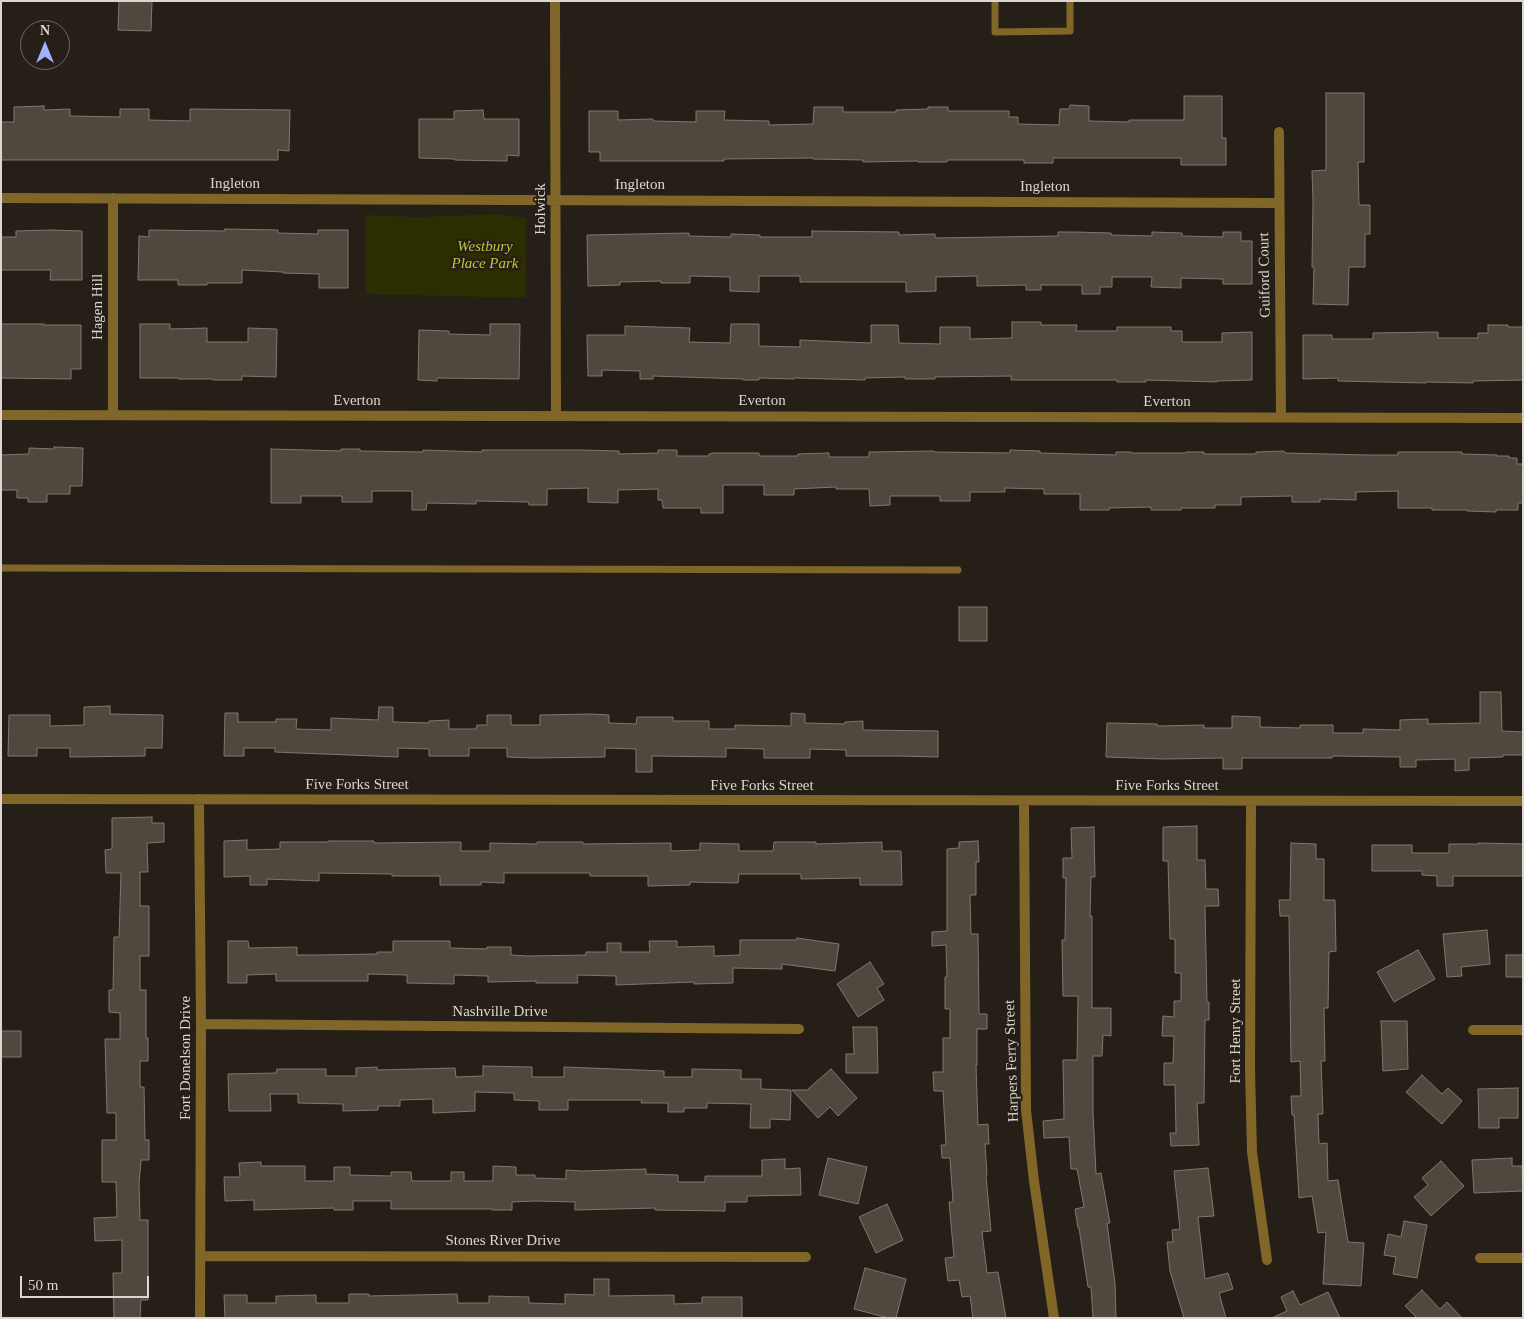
<!DOCTYPE html>
<style>
body{margin:0}
#map{position:relative;width:1524px;height:1319px;overflow:hidden;background:#261f17;font-family:Georgia,serif}
canvas{display:block}
.frame{position:absolute;inset:0;border:2px solid #dbd6d1;pointer-events:none}
.north{position:absolute;left:20px;top:20px;width:50px;height:50px;box-sizing:border-box;background:#261f17;border:1px solid #6e6861;border-radius:50%;rotate:0deg;font-size:14px;font-weight:700;line-height:20px;text-align:center;color:#dbd6d1}
.north::after{content:'';display:block;margin:auto;width:18px;height:22px;background:#a2b2fd;clip-path:polygon(50% 0,100% 100%,50% 72%,0 100%)}
.scale{position:absolute;left:20px;top:1276px;width:129px;height:22px;box-sizing:border-box;border:2px solid #dbd6d1;border-top:0;padding-left:6px;font-size:15px;line-height:18px;white-space:nowrap;color:#dbd6d1;-webkit-text-stroke:4px #261f17;paint-order:stroke}
</style>
<div id="map">
<canvas width="1524" height="1319"></canvas>
<div class="frame"></div>
<div class="north">N</div>
<div class="scale">50 m</div>
</div>
<script>
const ctx = document.querySelector('canvas').getContext('2d');
ctx.lineJoin = 'round';
function fill(path, color) { ctx.fillStyle = color; ctx.fill(path, 'evenodd'); }
const shape = rows => new Path2D(rows.map(r => 'M' + r).join(''));
function stroke(path, color, width, dash) { ctx.strokeStyle = color; ctx.lineWidth = width; ctx.lineCap = dash ? 'butt' : 'round'; ctx.setLineDash(dash || []); ctx.stroke(path); }
function label(font, color, halo, rows, align = 'center') {
  ctx.font = font + ' Georgia,serif'; ctx.lineWidth = 4.5; ctx.setLineDash([]); ctx.textBaseline = 'middle'; ctx.strokeStyle = halo; ctx.fillStyle = color; for (const [text, x, y, turn = 0] of rows) {
    ctx.save(); ctx.translate(x, y); ctx.rotate((+turn || 0) * Math.PI / 180); ctx.textAlign = isNaN(turn) ? turn : align; if (halo) ctx.strokeText(text, 0, 0); ctx.fillText(text, 0, 0); ctx.restore();
  }
}
fill(shape([
 [498,214,526,218,526,298,366,294,365,215,418,217]
]), '#2b2e00');
const building = shape([
 [119,1,152,1,151,31,118,30,119,1],
 [1326,93,1364,93,1364,162,1358,162,1359,205,1370,205,1370,234,1365,234,1365,267,1349,267,1348,305,1313,304,1314,267,1312,267,1313,200,1312,171,1326,170,1326,93],
 [1184,96,1222,96,1222,138,1226,138,1226,165,1181,165,1181,158,1053,158,1053,163,1024,163,1024,160,947,160,947,162,918,162,918,161,863,162,863,160,813,159,813,158,724,159,724,161,600,161,600,152,589,152,589,111,618,111,618,120,653,119,653,121,696,122,696,111,725,111,724,120,769,121,769,125,813,124,814,107,843,107,843,112,896,112,896,110,928,109,928,107,948,107,948,111,1009,111,1009,117,1018,117,1018,124,1059,125,1060,109,1069,109,1070,105,1089,106,1089,121,1129,122,1129,120,1184,120,1184,96],
 [44,106,44,110,70,109,70,116,120,117,120,109,149,109,149,120,190,121,190,109,290,110,289,151,278,150,278,160,1,160,1,122,14,122,14,107,44,106],
 [483,110,484,119,519,119,519,156,507,155,507,161,455,160,455,159,419,158,419,119,454,119,454,111,483,110],
 [225,229,278,230,278,233,318,234,318,230,348,230,348,288,319,288,319,274,283,273,283,272,242,270,242,283,207,283,207,285,178,285,178,280,138,280,139,236,149,237,149,230,225,231,225,229],
 [51,230,82,231,82,280,50,280,51,270,1,270,1,237,16,237,16,231,51,230],
 [812,231,899,232,899,235,935,234,935,238,1058,236,1058,232,1076,232,1111,233,1111,235,1152,236,1152,232,1182,233,1182,236,1223,237,1223,232,1241,232,1241,241,1252,241,1252,284,1223,284,1223,279,1181,278,1181,288,1151,287,1152,277,1112,277,1112,287,1100,287,1100,294,1082,294,1082,285,1041,285,1041,290,1026,290,1026,285,977,286,977,276,936,277,936,291,906,292,906,282,800,282,800,276,759,276,759,292,730,291,730,277,690,276,690,283,661,283,661,281,620,282,620,285,588,286,587,235,689,233,689,236,731,237,731,234,760,235,760,237,812,237,812,231],
 [1012,322,1041,322,1041,325,1077,325,1076,331,1117,331,1117,327,1171,327,1171,331,1182,331,1182,342,1222,342,1222,333,1252,332,1252,380,1217,381,1217,382,1146,380,1146,382,1117,382,1117,380,1011,380,1011,376,935,377,935,379,905,379,905,377,865,378,865,380,794,378,794,379,759,378,759,380,743,380,743,379,653,376,653,379,640,379,640,371,602,370,602,376,588,376,587,335,625,335,625,326,690,328,689,342,730,343,731,324,759,324,759,346,800,347,800,340,871,343,871,325,898,325,899,343,940,344,940,327,970,327,970,339,1012,338,1012,322],
 [1,324,44,324,44,325,81,325,81,369,71,369,71,379,1,378,1,324],
 [140,324,170,324,170,329,207,328,207,342,248,342,248,328,277,329,276,377,242,376,242,380,213,380,213,379,178,379,178,378,140,378,140,324],
 [490,324,520,324,519,379,437,378,437,381,418,380,419,330,449,331,449,334,490,335,490,324],
 [1488,325,1508,325,1508,327,1523,327,1523,380,1473,381,1473,383,1426,382,1426,383,1338,381,1338,378,1303,379,1303,335,1332,335,1332,339,1373,339,1373,333,1438,332,1438,338,1478,338,1478,333,1488,333,1488,325],
 [54,447,83,448,82,486,70,486,70,494,47,494,47,502,28,502,28,498,17,498,17,490,1,490,1,455,29,454,29,448,54,449,54,447],
 [271,449,341,451,341,449,360,449,360,451,423,452,423,450,482,452,482,450,582,450,619,451,619,454,658,453,658,450,677,450,677,456,709,456,709,454,713,453,759,453,759,456,798,456,798,454,829,453,829,457,869,457,869,452,934,451,934,452,1010,453,1010,450,1040,451,1040,453,1116,455,1116,452,1131,452,1131,453,1185,453,1186,452,1204,452,1204,454,1256,454,1256,452,1284,451,1285,453,1369,455,1398,455,1398,452,1462,452,1462,454,1497,455,1497,456,1509,456,1509,458,1517,458,1517,464,1523,464,1523,503,1518,503,1518,510,1496,510,1496,512,1467,511,1467,510,1432,510,1432,508,1398,508,1398,491,1356,492,1356,500,1320,499,1320,502,1292,502,1292,496,1241,497,1241,505,1215,505,1215,508,1181,508,1181,510,1151,510,1151,507,1109,508,1109,510,1080,510,1080,494,1044,494,1044,489,1005,488,1005,492,970,492,970,501,940,501,940,496,890,496,890,505,870,506,869,489,836,489,836,487,794,489,794,495,764,495,764,485,723,485,723,513,701,513,701,508,663,508,662,500,658,500,658,489,618,490,618,503,588,502,588,488,547,489,547,505,529,505,528,502,476,501,476,504,427,503,426,510,412,510,412,491,372,491,372,502,342,502,342,496,301,496,301,503,271,503,271,449],
 [959,607,987,607,987,641,959,641,959,607],
 [1480,692,1501,692,1502,731,1523,732,1523,755,1503,755,1503,757,1469,758,1469,770,1455,771,1455,759,1416,760,1416,767,1400,767,1400,757,1333,756,1332,758,1242,758,1242,769,1223,769,1223,758,1164,759,1106,757,1107,723,1157,724,1157,726,1204,725,1204,728,1232,728,1232,716,1260,717,1260,727,1300,728,1300,725,1333,725,1333,733,1363,733,1363,729,1400,730,1400,720,1428,719,1428,724,1480,723,1480,692],
 [110,706,110,714,163,715,162,748,145,748,145,756,70,757,70,748,37,748,37,756,8,756,9,715,50,715,50,726,84,725,84,707,110,706],
 [379,707,393,707,393,722,429,723,429,721,449,720,449,729,476,729,477,725,487,725,487,715,511,715,511,725,540,725,540,715,591,714,609,715,609,723,636,724,637,717,673,717,673,721,709,721,709,729,735,729,735,725,791,726,791,713,805,714,805,723,845,724,845,722,863,721,863,730,938,731,938,757,898,756,846,756,846,750,810,749,810,758,764,758,764,749,726,748,726,757,652,756,652,772,636,772,636,749,605,748,605,757,533,758,507,757,507,748,469,748,469,756,429,756,429,749,398,748,398,757,275,752,275,748,244,748,244,756,224,756,225,713,238,713,238,722,276,722,276,719,297,719,296,729,331,730,331,718,378,720,379,707],
 [152,817,152,823,164,823,164,842,147,843,148,872,140,872,140,906,149,906,149,956,140,956,140,990,146,990,146,1038,148,1038,148,1061,140,1061,140,1087,144,1087,145,1140,149,1140,149,1160,141,1160,139,1183,140,1220,148,1220,148,1300,141,1300,140,1318,114,1318,113,1273,122,1273,122,1240,95,1241,94,1218,117,1217,116,1182,102,1182,102,1140,116,1140,116,1113,107,1113,105,1039,120,1039,120,1013,109,1012,109,990,113,990,114,937,119,937,121,873,106,873,105,850,112,849,112,818,152,817],
 [1197,826,1197,860,1205,860,1206,889,1218,889,1219,906,1205,906,1207,1002,1209,1002,1209,1020,1205,1020,1204,1103,1197,1103,1199,1145,1171,1146,1170,1133,1176,1133,1175,1085,1164,1085,1164,1063,1173,1063,1174,1036,1162,1036,1163,1016,1174,1017,1174,1001,1181,1001,1181,973,1175,973,1175,939,1170,939,1168,861,1163,861,1163,827,1197,826],
 [1094,827,1095,877,1091,877,1090,916,1092,916,1092,1008,1111,1008,1111,1036,1103,1035,1102,1056,1093,1056,1093,1112,1096,1174,1101,1173,1110,1223,1107,1223,1115,1283,1116,1318,1093,1318,1091,1287,1088,1287,1079,1228,1078,1228,1075,1209,1084,1207,1077,1169,1071,1169,1069,1137,1044,1138,1043,1121,1064,1119,1063,1060,1077,1060,1078,996,1063,996,1062,940,1065,940,1066,878,1063,878,1063,858,1072,858,1071,828,1094,827],
 [247,840,247,850,280,849,280,842,328,842,328,841,374,841,374,843,461,842,461,851,490,851,490,843,537,844,537,842,583,842,583,844,671,843,671,851,700,850,700,843,739,844,739,851,773,851,774,842,816,842,816,844,882,842,882,851,901,851,902,885,860,885,860,878,801,879,801,874,739,874,738,883,690,882,690,885,648,886,648,876,590,876,590,873,504,873,504,883,481,882,481,885,440,885,440,876,392,876,392,874,319,873,319,881,267,879,267,885,250,885,250,876,224,877,224,841,247,840],
 [978,841,979,862,976,862,976,895,970,895,971,934,978,934,979,1014,987,1014,987,1029,977,1029,977,1065,976,1065,978,1125,988,1124,989,1144,985,1144,987,1175,986,1176,991,1231,982,1232,987,1273,998,1272,1006,1318,973,1318,970,1296,962,1297,959,1280,948,1281,945,1258,954,1257,949,1202,953,1202,950,1158,942,1158,941,1145,946,1145,943,1091,934,1091,933,1072,943,1072,943,1038,950,1038,950,1009,945,1009,945,977,947,977,946,945,932,946,932,932,947,931,947,849,959,848,959,842,978,841],
 [1291,843,1316,844,1316,859,1324,859,1324,900,1335,900,1336,951,1329,952,1328,1008,1324,1008,1325,1061,1321,1061,1323,1114,1318,1114,1319,1144,1327,1143,1328,1181,1338,1180,1348,1242,1364,1243,1361,1286,1323,1284,1326,1232,1318,1233,1312,1196,1299,1198,1294,1115,1292,1115,1291,1096,1301,1096,1300,1061,1291,1062,1289,916,1280,916,1279,900,1290,900,1291,843],
 [1479,843,1523,844,1523,876,1453,876,1453,886,1437,886,1437,876,1422,875,1422,871,1372,871,1372,845,1412,845,1412,853,1449,853,1449,844,1479,844,1479,843],
 [1487,930,1490,964,1461,967,1462,976,1447,977,1443,934,1487,930],
 [797,938,839,944,835,971,782,964,782,969,733,968,733,983,694,984,694,982,616,985,616,976,577,975,578,983,536,983,536,981,488,982,488,976,454,975,454,984,407,983,407,975,368,974,368,981,276,981,276,974,247,975,247,983,228,983,228,941,248,941,249,948,297,947,297,955,317,955,377,954,377,952,393,952,393,941,450,941,450,948,487,949,487,947,511,947,511,955,528,956,586,955,586,952,607,952,607,943,621,943,621,952,650,952,649,941,677,941,677,947,714,946,714,956,740,955,740,940,797,940,797,938],
 [1418,950,1435,979,1394,1002,1377,972,1418,950],
 [1506,955,1523,955,1523,977,1506,977,1506,955],
 [870,962,884,984,877,988,884,1000,858,1017,837,984,870,962],
 [1381,1021,1407,1021,1408,1069,1383,1071,1381,1021],
 [853,1027,877,1027,878,1073,846,1073,846,1054,854,1054,853,1027],
 [1,1031,21,1031,21,1057,1,1057,1,1031],
 [483,1066,532,1067,532,1077,564,1077,564,1067,664,1071,664,1077,692,1077,692,1069,741,1070,741,1079,761,1079,761,1089,791,1090,790,1120,770,1119,770,1128,750,1128,751,1104,707,1103,707,1108,684,1108,684,1112,668,1112,668,1103,641,1103,642,1100,568,1100,568,1110,539,1110,539,1101,514,1100,514,1093,475,1092,475,1111,433,1113,433,1099,400,1100,400,1106,378,1106,378,1110,343,1111,343,1104,298,1103,298,1094,270,1094,271,1111,229,1111,228,1074,276,1073,277,1069,326,1069,326,1076,356,1076,356,1068,377,1067,377,1070,455,1068,456,1077,483,1076,483,1066],
 [831,1069,857,1098,838,1116,830,1107,818,1118,792,1090,807,1090,831,1069],
 [1422,1075,1442,1094,1448,1088,1462,1101,1442,1124,1406,1092,1422,1075],
 [1518,1088,1518,1118,1499,1118,1499,1128,1479,1128,1478,1089,1518,1088],
 [828,1158,867,1167,858,1204,819,1195,828,1158],
 [1512,1158,1512,1166,1522,1166,1523,1191,1474,1193,1472,1160,1512,1158],
 [785,1159,785,1169,800,1168,801,1195,747,1196,747,1202,725,1202,725,1211,655,1210,655,1208,575,1210,575,1202,535,1201,512,1202,512,1210,492,1210,492,1209,391,1209,391,1201,353,1201,353,1210,334,1210,334,1208,254,1210,254,1200,225,1201,224,1177,240,1177,239,1163,261,1162,261,1166,305,1166,305,1181,334,1181,334,1167,350,1167,350,1175,391,1176,391,1172,411,1172,412,1181,451,1181,451,1172,464,1172,464,1181,493,1181,493,1166,516,1167,516,1175,535,1175,535,1178,566,1179,566,1170,582,1171,646,1169,646,1174,678,1175,678,1182,705,1182,705,1176,762,1176,762,1160,785,1159],
 [1441,1161,1464,1186,1431,1216,1414,1197,1428,1185,1422,1178,1441,1161],
 [1208,1168,1214,1216,1198,1217,1205,1279,1228,1273,1233,1289,1219,1293,1226,1318,1184,1318,1170,1271,1167,1242,1173,1242,1172,1230,1180,1229,1174,1171,1208,1168],
 [887,1204,903,1240,876,1253,859,1217,887,1204],
 [1404,1221,1427,1225,1417,1278,1393,1274,1396,1257,1384,1255,1388,1234,1401,1237,1404,1221],
 [865,1268,906,1279,896,1318,889,1318,854,1309,865,1268],
 [594,1279,609,1279,609,1296,674,1295,674,1304,702,1303,702,1297,742,1297,742,1318,225,1318,224,1295,247,1295,247,1303,276,1303,276,1296,316,1295,316,1303,349,1303,349,1294,369,1294,369,1296,457,1294,458,1303,489,1303,489,1296,529,1297,529,1303,565,1304,565,1294,594,1295,594,1279],
 [1422,1290,1440,1309,1447,1302,1462,1318,1417,1318,1405,1306,1422,1290],
 [1293,1291,1300,1305,1328,1292,1340,1318,1272,1318,1287,1311,1281,1297,1293,1291]
]);
fill(building, '#4f483f');
stroke(building, '#80786f', 1);
stroke(shape([
 [995,1,995,32,1070,31,1070,1],
 [1,568,958,570]
]), '#806629', 7);
stroke(shape([
 [555,1,556,416],
 [1279,132,1281,417],
 [1,198,1279,203],
 [113,198,113,415],
 [1,415,1523,418],
 [1,799,1523,801],
 [199,799,201,1024,200,1318],
 [1251,801,1250,1070,1252,1152,1267,1260],
 [1024,802,1026,1110,1034,1181,1054,1318],
 [201,1024,799,1029],
 [1473,1030,1523,1030],
 [200,1256,806,1257],
 [1480,1258,1523,1258]
]), '#806629', 10);
label('15px', '#dbd6d1', '#261f17', [
 ["Ingleton",235,184],
 ["Ingleton",640,185],
 ["Ingleton",1045,187],
 ["Holwick",541,209,-90],
 ["Guiford Court",1265,275,-91],
 ["Hagen Hill",98,307,-90],
 ["Everton",357,401],
 ["Everton",762,401],
 ["Everton",1167,402],
 ["Five Forks Street",357,785],
 ["Five Forks Street",762,786],
 ["Five Forks Street",1167,786],
 ["Nashville Drive",500,1012],
 ["Fort Henry Street",1236,1031,-90],
 ["Fort Donelson Drive",186,1058,-90],
 ["Harpers Ferry Street",1012,1061,-92],
 ["Stones River Drive",503,1241]
]);
label('italic 15px', '#bec839', '#261f17', [
 ["Westbury",485,247],
 ["Place Park",485,264]
]);
</script>
